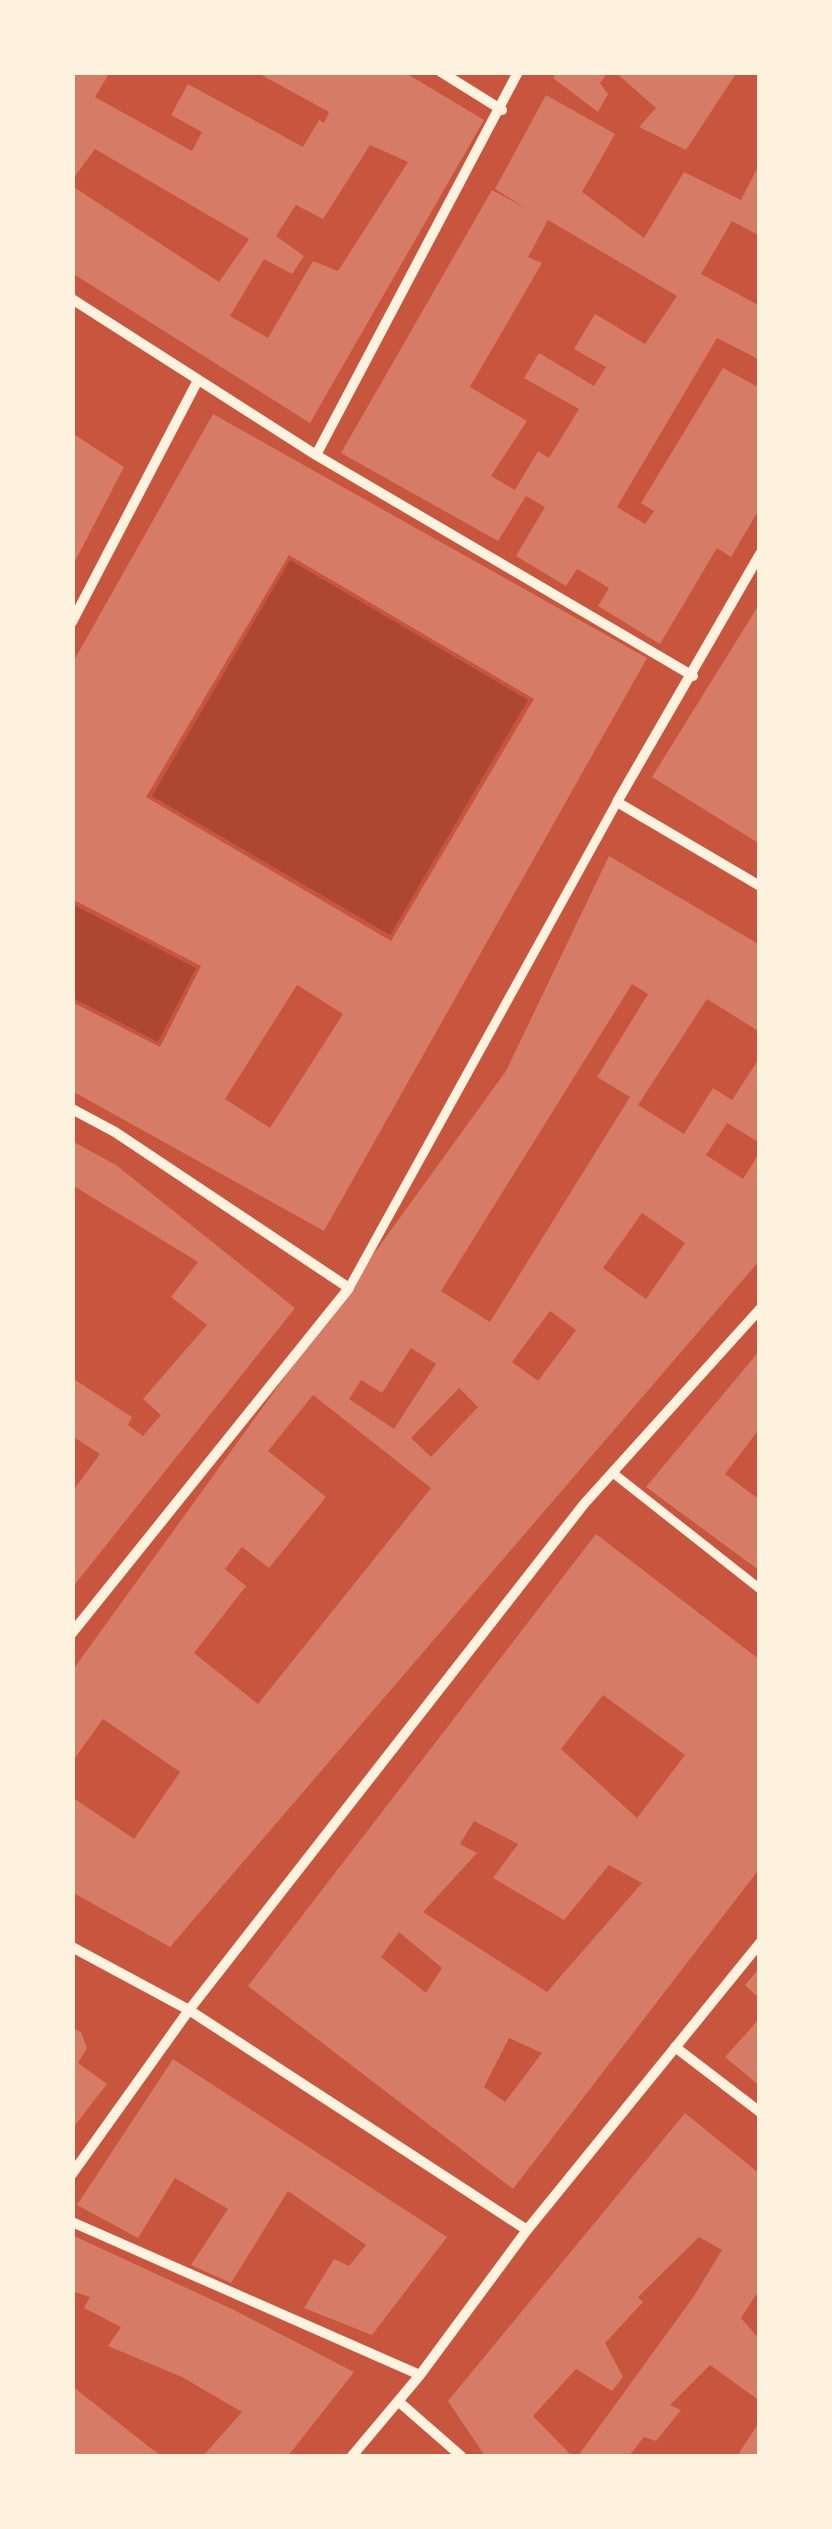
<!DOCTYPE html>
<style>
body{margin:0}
#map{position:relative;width:832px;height:2529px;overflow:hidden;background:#c8553d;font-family:"Golos Text",sans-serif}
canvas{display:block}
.frame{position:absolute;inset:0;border:75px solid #fff3e0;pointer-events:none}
</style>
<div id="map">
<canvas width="832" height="2529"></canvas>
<div class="frame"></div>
</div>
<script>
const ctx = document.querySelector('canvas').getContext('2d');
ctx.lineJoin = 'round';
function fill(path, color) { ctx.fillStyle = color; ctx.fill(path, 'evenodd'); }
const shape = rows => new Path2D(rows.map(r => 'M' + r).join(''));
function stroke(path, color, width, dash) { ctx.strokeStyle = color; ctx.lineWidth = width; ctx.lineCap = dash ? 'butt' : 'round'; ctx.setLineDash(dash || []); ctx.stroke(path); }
fill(shape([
 [290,560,528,700,390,935,152,796],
 [72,904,196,968,158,1042,73,998]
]), '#ae4732');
fill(shape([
 [72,72,110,72,95,97,192,151,202,132,171,115,188,84,303,147,319,120,324,123,329,112,256,72,404,72,484,120,310,423,72,273,72,186,219,282,249,239,95,149,72,180],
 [370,145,408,162,338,271,313,261,268,338,230,316,264,259,292,274,304,256,276,236,296,205,323,219],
 [557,72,608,72,600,83,608,94,598,112,553,78],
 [615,72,737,72,686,150,639,127,656,108],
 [546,95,615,134,582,192,644,238,684,172,741,200,760,163,760,236,732,221,701,274,760,306,760,360,717,338,617,507,645,524,654,511,641,503,723,368,760,388,760,508,731,557,717,548,660,644,598,606,609,588,577,569,566,586,516,556,545,507,526,496,498,541,341,453,492,190,527,209,495,189],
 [548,220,677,296,645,344,595,314,574,349,606,367,594,386,539,353,524,378,579,409,549,458,538,451,515,490,491,476,527,421,470,387,542,263,528,257],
 [213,414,647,658,324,1231,72,1091,72,1002,160,1047,201,966,72,899,72,664],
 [289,555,534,699,391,941,146,797],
 [297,985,343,1014,270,1128,225,1099],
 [72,433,124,467,72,567],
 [760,603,760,844,652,777],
 [609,856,760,945,760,1032,707,999,638,1105,684,1134,713,1088,732,1100,760,1057,760,1143,727,1123,706,1155,743,1179,760,1152,760,1260,170,1947,72,1892,72,1797,134,1839,180,1772,103,1719,72,1762,72,1671,506,1071],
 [632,984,648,994,597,1077,630,1097,490,1322,441,1291],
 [642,1213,685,1243,646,1299,603,1268],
 [550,1311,576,1330,538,1381,512,1362],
 [411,1348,436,1364,394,1429,349,1399,361,1380,382,1393],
 [459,1388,478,1407,431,1457,411,1438],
 [313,1395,431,1488,258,1704,194,1653,246,1586,225,1569,242,1547,269,1568,326,1497,268,1451],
 [72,1141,116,1165,295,1308,72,1588,72,1492,100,1454,72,1436,72,1378,132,1417,128,1425,143,1436,161,1415,143,1399,207,1325,171,1297,198,1262,72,1185],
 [760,1350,760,1428,725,1474,760,1500,760,1571,646,1487],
 [596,1534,760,1660,760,1868,513,2189,248,1986],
 [603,1695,685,1755,637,1818,561,1749],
 [474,1821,518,1844,493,1878,564,1920,609,1865,642,1883,547,1992,423,1912,477,1853,460,1844],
 [399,1932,442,1968,426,1993,381,1957],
 [509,2038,542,2053,505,2102,484,2087],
 [760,1968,760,1999,745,1985],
 [760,2018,760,2086,725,2057],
 [72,2028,81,2032,87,2048,78,2063,107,2084,72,2129],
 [173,2059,447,2237,372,2335,304,2308,334,2259,349,2266,366,2245,288,2191,231,2283,191,2265,228,2209,175,2178,138,2238,77,2205],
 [685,2113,760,2174,760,2289,741,2318,760,2340,760,2401,710,2365,670,2405,681,2410,656,2441,644,2437,629,2456,578,2456,694,2296,722,2250,699,2237,638,2297,643,2302,605,2343,623,2377,612,2391,576,2369,533,2416,572,2456,485,2456,448,2401],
 [72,2235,232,2309,354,2372,288,2456,203,2456,242,2412,182,2377,108,2346,121,2327,84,2308,90,2297,72,2291],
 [72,2386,148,2446,162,2456,72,2456],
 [760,2421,760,2456,737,2456]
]), '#d67c66');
stroke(shape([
 [349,1288,617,802],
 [613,1473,760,1589]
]), '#fff3e0', 9);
stroke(shape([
 [441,72,502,110],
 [72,299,316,455,693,676],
 [316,455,518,72],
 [760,554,617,802,760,886],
 [72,622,198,380],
 [72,1109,115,1132,349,1288,72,1633],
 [72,1947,189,2010,527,2230],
 [675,2047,760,2112],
 [72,2174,189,2010,584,1504,760,1309],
 [72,2222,420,2375],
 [398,2401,461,2456],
 [352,2456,420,2375,527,2230,760,1943]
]), '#fff3e0', 10);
</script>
